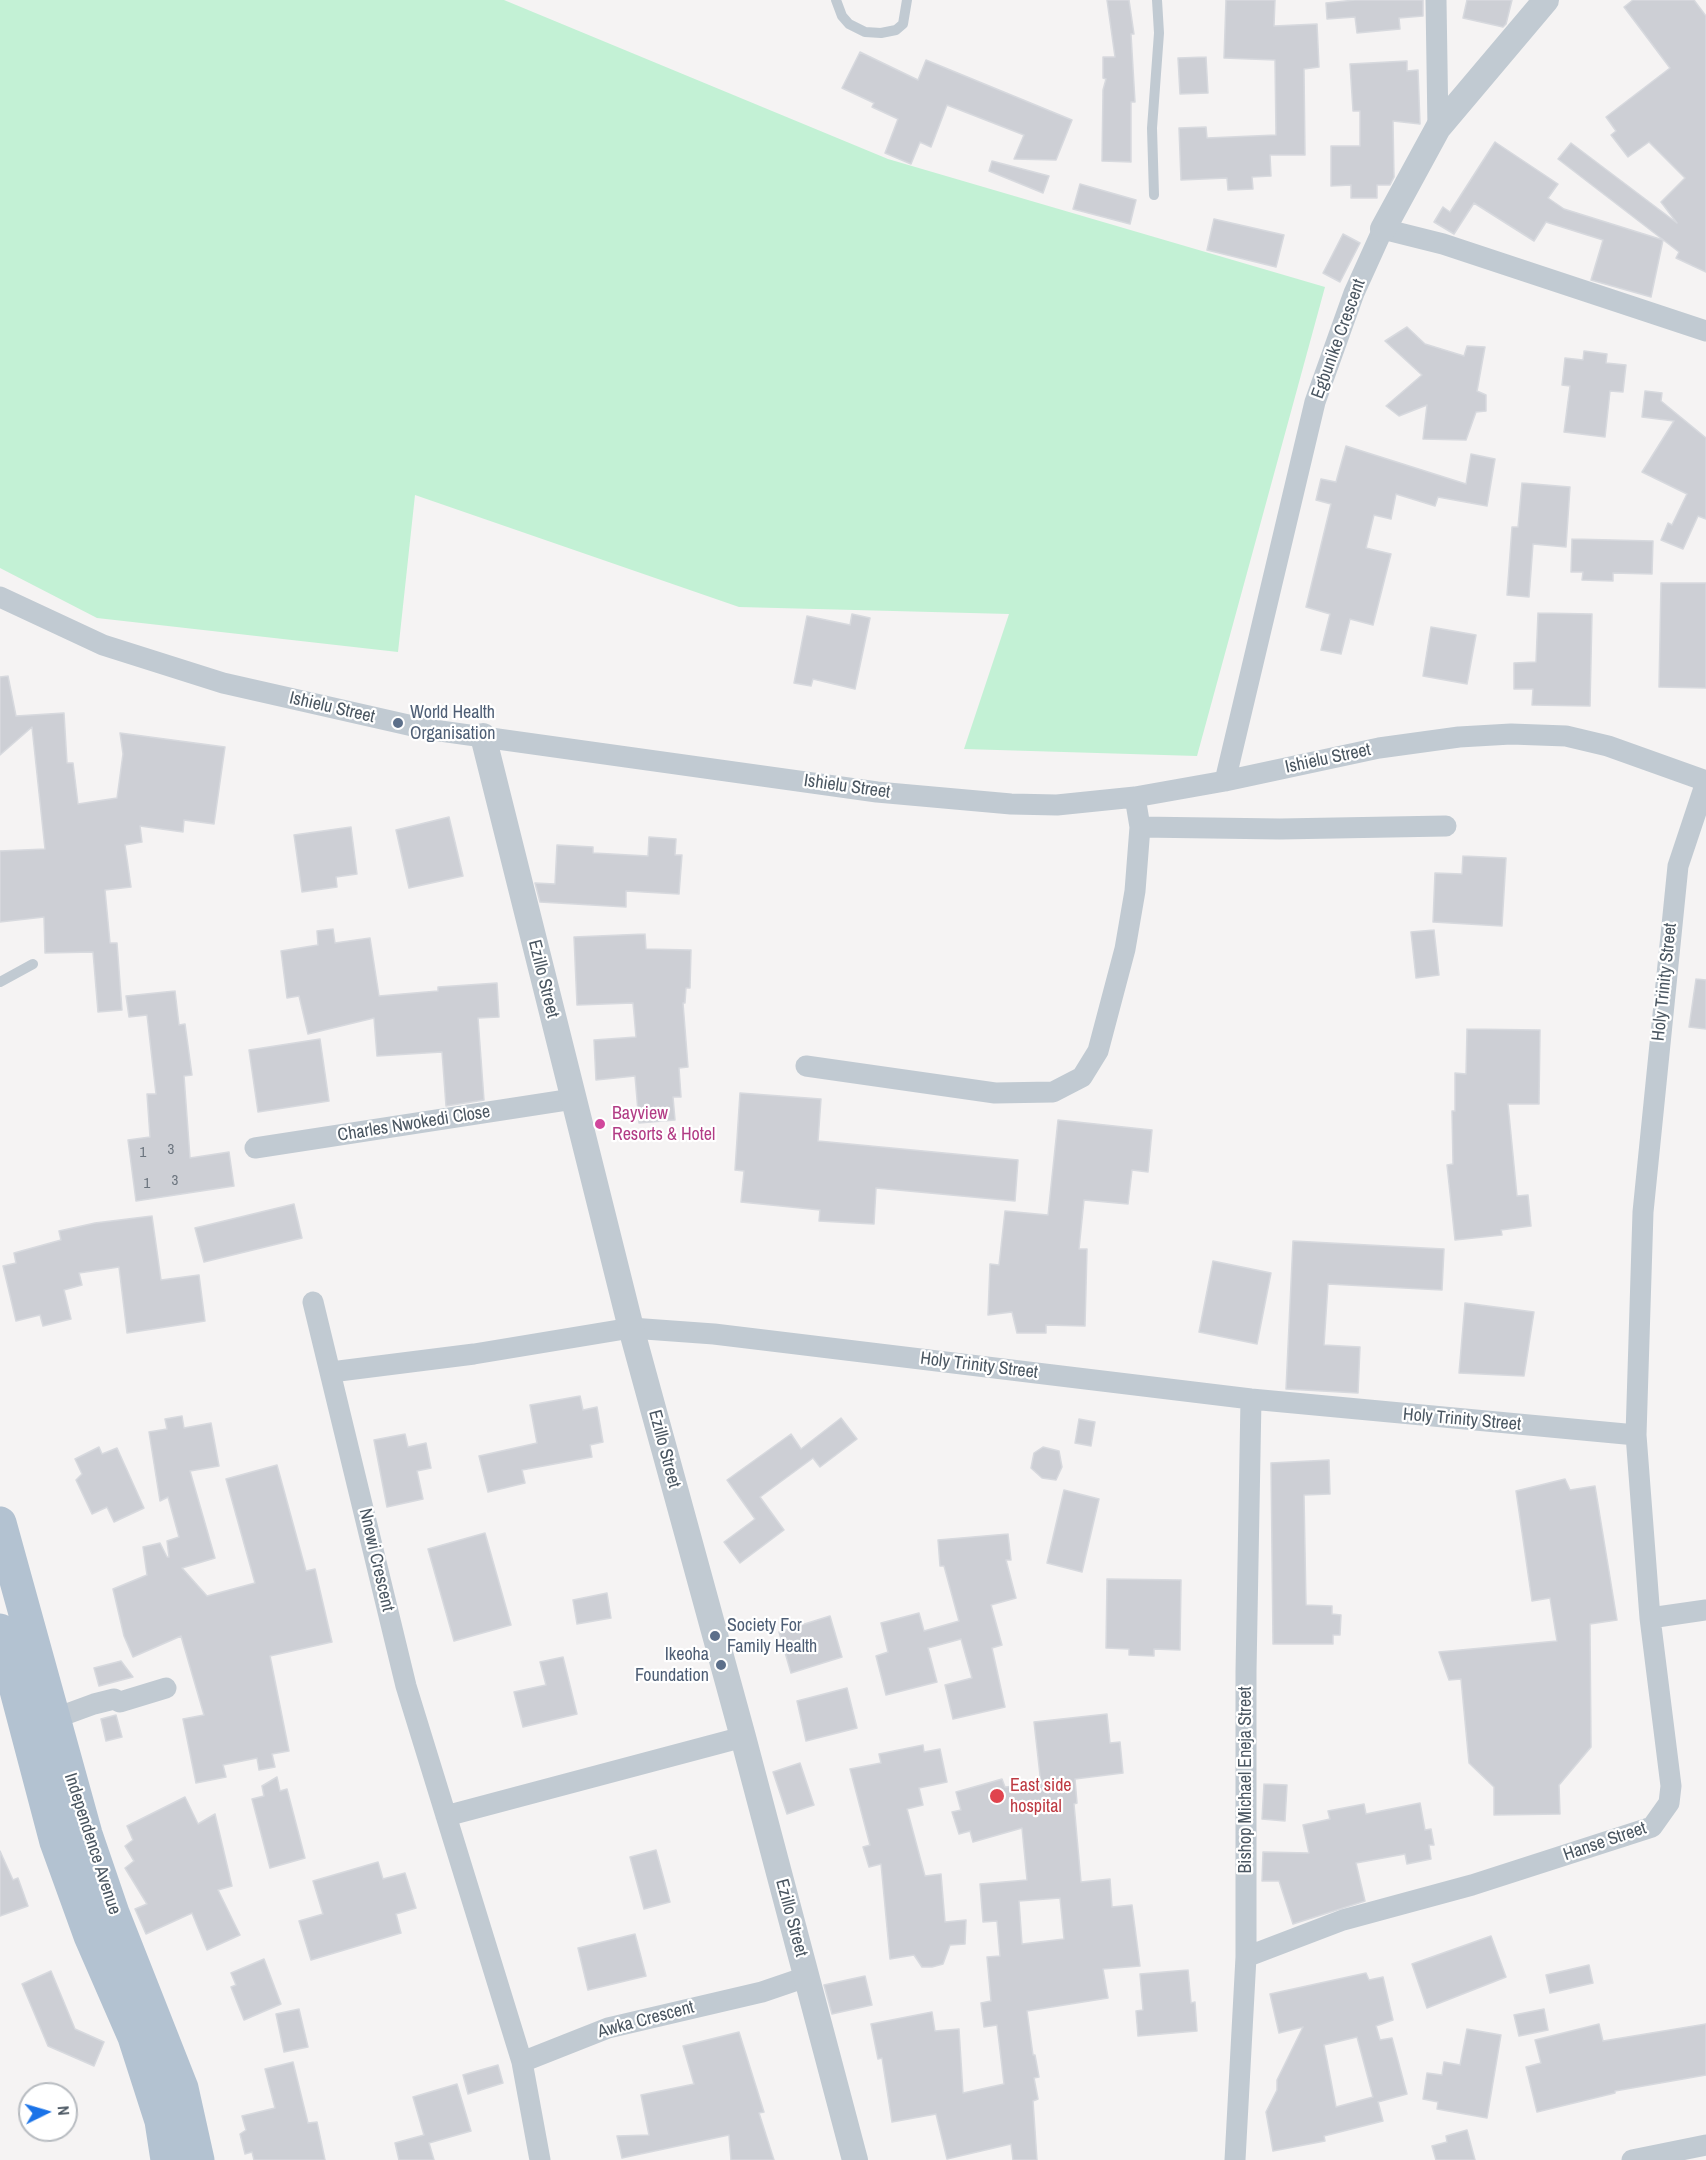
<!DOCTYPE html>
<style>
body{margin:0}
#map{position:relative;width:1706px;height:2160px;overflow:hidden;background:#f5f3f3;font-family:"Archivo Narrow",sans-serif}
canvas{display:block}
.north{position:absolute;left:18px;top:2082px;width:60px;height:60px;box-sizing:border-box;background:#fff;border:2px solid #b7bbc0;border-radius:50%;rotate:85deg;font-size:16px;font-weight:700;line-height:24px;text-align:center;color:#4a5661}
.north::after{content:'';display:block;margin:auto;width:21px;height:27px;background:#1a73e8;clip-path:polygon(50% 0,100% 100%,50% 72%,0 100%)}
</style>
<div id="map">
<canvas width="1706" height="2160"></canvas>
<div class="north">N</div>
</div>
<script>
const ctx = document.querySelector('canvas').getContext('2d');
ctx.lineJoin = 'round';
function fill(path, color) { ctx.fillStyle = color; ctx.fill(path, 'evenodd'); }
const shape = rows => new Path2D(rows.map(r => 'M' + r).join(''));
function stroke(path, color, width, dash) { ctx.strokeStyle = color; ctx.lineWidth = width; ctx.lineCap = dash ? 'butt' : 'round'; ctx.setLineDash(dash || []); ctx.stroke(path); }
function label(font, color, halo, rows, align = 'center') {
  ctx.font = font + ' "Archivo Narrow",sans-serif'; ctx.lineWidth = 4.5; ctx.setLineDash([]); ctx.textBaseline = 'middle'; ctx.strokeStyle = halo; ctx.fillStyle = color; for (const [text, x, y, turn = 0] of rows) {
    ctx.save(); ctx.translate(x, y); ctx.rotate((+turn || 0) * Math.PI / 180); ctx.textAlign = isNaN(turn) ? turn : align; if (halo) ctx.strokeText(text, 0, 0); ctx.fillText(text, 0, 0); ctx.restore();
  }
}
fill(shape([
 [0,0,504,0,888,159,1325,287,1197,756,964,749,1009,614,739,607,415,495,398,652,97,618,0,568]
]), '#c3f1d5');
const building = shape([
 [1107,0,1129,0,1134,34,1131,34,1135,102,1131,102,1131,162,1102,161,1103,90,1106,79,1103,78,1103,57,1115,57,1107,0],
 [1226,0,1275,0,1274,26,1317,24,1319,67,1304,69,1305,155,1270,155,1271,176,1252,177,1253,189,1228,190,1227,178,1181,180,1179,128,1206,127,1207,138,1276,135,1275,60,1224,58,1226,0],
 [1355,0,1423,0,1423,16,1399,18,1400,29,1357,33,1355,17,1327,19,1326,3,1355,0],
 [1467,0,1512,0,1506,24,1503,27,1463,18,1467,0],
 [1633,0,1694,0,1706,16,1706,272,1676,258,1679,252,1558,159,1571,143,1677,223,1661,202,1685,178,1649,142,1628,157,1611,135,1616,131,1606,117,1670,68,1624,7,1633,0],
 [860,52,918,80,926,60,1072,120,1056,160,1014,159,1024,135,947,105,931,147,920,142,911,164,885,153,898,119,872,107,874,103,842,88,860,52],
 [1206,57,1208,93,1180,94,1178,58,1206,57],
 [1407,61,1407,71,1418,70,1420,124,1393,121,1394,177,1390,185,1377,185,1377,198,1351,198,1351,185,1331,186,1331,146,1360,146,1360,111,1353,111,1350,64,1407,61],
 [1495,142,1558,184,1548,198,1564,209,1663,240,1651,297,1591,280,1603,240,1546,222,1534,241,1474,203,1454,234,1434,222,1443,207,1450,212,1495,142],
 [992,161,1049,176,1043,193,989,171,992,161],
 [1080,184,1136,200,1130,224,1073,209,1080,184],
 [1214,219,1284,235,1276,267,1207,250,1214,219],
 [1343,234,1360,243,1340,282,1323,273,1343,234],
 [1407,327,1425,344,1464,356,1467,346,1485,347,1477,391,1486,395,1486,411,1476,412,1466,440,1423,439,1427,405,1399,416,1386,406,1422,375,1385,341,1407,327],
 [1584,351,1607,354,1606,363,1626,365,1623,392,1610,391,1605,437,1564,432,1570,386,1562,385,1565,358,1583,360,1584,351],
 [1645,391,1662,393,1661,401,1706,438,1706,519,1698,516,1683,549,1661,540,1668,523,1672,525,1687,494,1642,472,1674,421,1642,417,1645,391],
 [1346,446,1466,484,1471,454,1495,459,1487,506,1438,497,1435,506,1396,494,1391,519,1374,515,1366,548,1391,554,1373,625,1350,619,1341,654,1321,650,1330,614,1306,607,1331,504,1316,500,1321,479,1336,482,1346,446],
 [1522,483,1570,487,1566,547,1533,544,1529,597,1507,595,1512,527,1518,527,1522,483],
 [1572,539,1653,541,1652,574,1613,573,1613,581,1582,580,1583,572,1571,572,1572,539],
 [1661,583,1706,583,1706,688,1659,687,1661,583],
 [1538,613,1592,614,1590,706,1532,705,1533,689,1514,689,1514,663,1536,662,1538,613],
 [852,614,870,618,855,689,813,679,811,686,794,683,807,616,850,625,852,614],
 [1431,627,1476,635,1467,684,1423,676,1431,627],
 [8,676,16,716,64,713,67,763,73,763,78,804,117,798,123,754,120,733,225,747,214,824,184,820,183,832,140,826,142,842,125,845,131,887,105,890,110,943,117,943,122,1010,98,1012,93,952,45,953,44,917,0,922,0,851,45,849,32,727,0,755,0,677,8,676],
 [449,817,463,876,409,888,396,830,449,817],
 [351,827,357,874,336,877,337,887,302,892,294,835,351,827],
 [649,837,676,839,675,855,682,855,679,894,626,891,626,907,540,902,535,883,555,884,557,845,593,847,593,853,648,856,649,837],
 [1463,856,1506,858,1502,926,1433,922,1435,873,1462,874,1463,856],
 [333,929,335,943,370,938,379,996,438,991,438,987,497,983,499,1017,478,1018,484,1100,446,1106,442,1052,377,1056,374,1018,308,1034,299,996,287,998,281,951,318,945,317,931,333,929],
 [1434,930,1439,975,1416,978,1411,932,1434,930],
 [645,934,646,949,691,950,690,988,686,988,685,1003,683,1003,688,1067,679,1068,681,1097,673,1097,675,1120,639,1123,635,1076,596,1080,594,1040,636,1037,633,1003,577,1005,574,937,645,934],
 [1696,979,1706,980,1706,1029,1689,1027,1696,979],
 [175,991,179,1025,185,1024,192,1075,184,1076,190,1158,229,1152,234,1186,136,1201,128,1140,150,1137,147,1094,156,1094,147,1015,129,1017,126,996,175,991],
 [1467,1029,1540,1030,1539,1104,1508,1104,1517,1196,1528,1195,1531,1226,1501,1230,1502,1235,1455,1240,1447,1165,1453,1164,1452,1111,1455,1111,1455,1073,1466,1074,1467,1029],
 [320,1039,329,1101,258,1112,249,1050,320,1039],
 [740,1093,821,1099,818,1141,1018,1160,1015,1201,876,1188,874,1224,819,1221,820,1210,741,1202,744,1171,735,1170,740,1093],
 [1058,1120,1152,1130,1148,1172,1132,1170,1128,1204,1084,1200,1079,1249,1087,1249,1085,1326,1046,1325,1046,1333,1017,1333,1012,1312,988,1315,990,1264,999,1265,1005,1211,1048,1215,1058,1120],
 [294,1204,302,1238,204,1262,195,1228,294,1204],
 [152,1216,161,1280,199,1275,205,1321,127,1333,119,1267,79,1273,82,1285,64,1290,71,1319,43,1326,40,1315,16,1321,3,1266,16,1263,14,1253,61,1240,59,1231,95,1223,152,1216],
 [1293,1241,1444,1249,1442,1290,1328,1284,1324,1345,1360,1347,1358,1393,1286,1389,1293,1241],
 [1213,1261,1271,1273,1257,1344,1199,1332,1213,1261],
 [1465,1303,1534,1312,1524,1376,1459,1373,1465,1303],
 [580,1396,583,1410,597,1407,603,1442,590,1445,592,1457,522,1470,525,1483,488,1492,479,1456,537,1443,530,1405,580,1396],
 [182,1416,184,1428,211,1423,219,1466,190,1471,215,1558,182,1568,207,1596,255,1583,226,1479,277,1465,306,1571,315,1569,332,1642,270,1656,289,1751,272,1754,275,1767,259,1770,257,1758,223,1765,226,1777,196,1783,183,1719,204,1715,181,1636,133,1657,124,1636,113,1589,147,1575,143,1547,160,1543,167,1557,169,1557,167,1541,179,1537,168,1497,160,1501,149,1432,167,1429,165,1419,182,1416],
 [841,1418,857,1439,820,1467,813,1458,760,1497,784,1530,740,1563,724,1542,755,1519,727,1480,791,1434,801,1449,841,1418],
 [1079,1419,1095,1422,1091,1446,1075,1443,1079,1419],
 [405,1434,408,1447,426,1443,431,1468,417,1471,423,1499,387,1507,374,1440,405,1434],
 [99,1447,102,1454,117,1448,144,1508,114,1522,107,1507,92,1514,76,1480,82,1474,75,1459,99,1447],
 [1043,1447,1059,1451,1062,1467,1056,1480,1042,1478,1031,1468,1034,1453,1043,1447],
 [1329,1460,1330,1494,1304,1495,1306,1605,1332,1606,1332,1614,1341,1615,1340,1635,1333,1635,1333,1644,1273,1644,1271,1463,1329,1460],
 [1565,1479,1570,1490,1595,1486,1617,1620,1590,1624,1591,1747,1559,1785,1560,1814,1494,1815,1494,1787,1469,1763,1461,1679,1449,1680,1439,1652,1557,1641,1550,1598,1532,1601,1516,1491,1565,1479],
 [1064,1490,1099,1499,1082,1572,1047,1563,1064,1490],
 [485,1533,511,1625,454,1641,428,1549,485,1533],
 [1008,1534,1011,1560,1006,1560,1016,1598,991,1605,1002,1645,992,1648,1005,1707,953,1719,945,1685,972,1678,961,1639,928,1648,937,1682,886,1695,876,1656,888,1652,881,1623,919,1613,924,1631,959,1621,944,1566,940,1566,938,1540,1008,1534],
 [1107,1579,1181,1580,1180,1650,1154,1649,1154,1656,1129,1655,1129,1649,1106,1648,1107,1579],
 [607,1593,611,1618,577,1624,573,1600,607,1593],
 [830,1616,842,1657,791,1673,779,1632,830,1616],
 [563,1657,577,1714,523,1727,514,1692,546,1685,540,1662,563,1657],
 [121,1661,133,1677,99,1686,94,1668,121,1661],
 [847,1688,857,1728,806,1741,797,1701,847,1688],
 [1107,1714,1110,1743,1120,1742,1123,1773,1075,1779,1077,1803,1074,1804,1081,1882,1110,1879,1112,1907,1132,1905,1140,1966,1103,1969,1108,1998,1027,2011,1033,2055,1035,2055,1039,2077,1034,2078,1038,2099,1033,2101,1037,2160,1013,2160,1011,2144,947,2159,936,2114,892,2122,882,2058,878,2059,871,2024,932,2012,935,2031,959,2029,963,2093,1004,2084,997,2025,984,2027,981,2003,991,2001,987,1957,1000,1956,997,1921,983,1922,980,1884,1027,1880,1022,1828,973,1842,970,1831,959,1834,952,1812,961,1810,956,1792,1002,1779,1005,1787,1041,1784,1034,1722,1107,1714],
 [1060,1898,1064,1939,1022,1944,1019,1901,1060,1898],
 [116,1715,122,1737,106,1741,101,1719,116,1715],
 [923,1745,924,1752,940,1749,947,1782,919,1788,923,1805,907,1809,925,1876,941,1874,945,1922,966,1920,965,1944,950,1945,943,1964,932,1967,922,1967,914,1955,890,1959,881,1864,869,1867,863,1847,870,1845,850,1769,881,1763,879,1754,923,1745],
 [800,1763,814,1805,787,1814,773,1772,800,1763],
 [277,1777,280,1791,287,1789,305,1858,270,1868,252,1799,264,1796,262,1786,277,1777],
 [1264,1784,1287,1785,1285,1821,1262,1819,1264,1784],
 [185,1797,198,1824,215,1814,232,1886,218,1890,240,1935,207,1950,192,1913,146,1934,135,1909,147,1904,125,1868,134,1861,125,1846,133,1840,127,1826,185,1797],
 [1420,1803,1425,1830,1431,1829,1434,1845,1429,1845,1431,1859,1407,1864,1405,1854,1356,1863,1365,1901,1293,1924,1279,1881,1262,1881,1263,1852,1309,1853,1303,1825,1330,1819,1328,1811,1364,1804,1366,1814,1420,1803],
 [656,1850,670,1902,644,1909,630,1857,656,1850],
 [0,1851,13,1880,18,1878,28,1906,0,1916,0,1851],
 [378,1862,383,1879,405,1873,416,1908,396,1914,401,1933,311,1960,299,1921,323,1914,313,1881,378,1862],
 [635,1934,646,1976,588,1990,578,1948,635,1934],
 [1491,1936,1506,1977,1427,2008,1412,1964,1491,1936],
 [264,1959,281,2004,244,2020,231,1987,236,1985,231,1973,264,1959],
 [1589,1965,1593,1983,1550,1993,1546,1975,1589,1965],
 [1188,1970,1191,2003,1195,2002,1197,2031,1138,2036,1136,2011,1143,2010,1140,1974,1188,1970],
 [51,1971,75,2029,104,2042,94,2066,48,2046,22,1984,51,1971],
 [1366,1973,1369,1980,1383,1977,1393,2020,1376,2026,1380,2040,1392,2038,1407,2094,1378,2102,1383,2121,1324,2136,1325,2141,1273,2151,1266,2112,1277,2090,1277,2080,1303,2027,1279,2033,1270,1994,1366,1973],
 [1357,2037,1373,2097,1336,2107,1324,2045,1357,2037],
 [865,1976,872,2005,832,2014,824,1985,865,1976],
 [299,2009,308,2047,284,2052,276,2014,299,2009],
 [1544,2009,1548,2030,1519,2036,1514,2015,1544,2009],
 [1599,2024,1603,2041,1706,2024,1706,2075,1615,2091,1615,2093,1537,2112,1526,2067,1541,2063,1535,2040,1599,2024],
 [1467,2029,1501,2035,1487,2118,1437,2109,1438,2102,1423,2099,1427,2073,1442,2075,1444,2062,1460,2065,1467,2029],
 [739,2032,764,2112,759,2113,774,2160,731,2160,729,2135,622,2158,617,2136,649,2135,641,2095,694,2084,683,2046,739,2032],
 [293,2062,308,2123,317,2122,325,2160,254,2160,252,2152,245,2154,240,2134,246,2130,242,2116,275,2108,265,2069,293,2062],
 [498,2065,503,2083,468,2094,463,2075,498,2065],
 [457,2084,471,2131,429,2143,434,2160,399,2160,395,2143,424,2135,413,2097,457,2084],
 [1467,2130,1475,2160,1436,2160,1432,2146,1447,2142,1446,2136,1467,2130]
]);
fill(building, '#cdcfd5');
stroke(building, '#d7d9de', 1.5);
stroke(shape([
 [836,0,842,16,849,24,865,32,881,33,896,30,903,24,907,0],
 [1154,195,1152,128,1159,33,1157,0],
 [0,982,33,964]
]), '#c1cad2', 10);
stroke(shape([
 [1436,0,1438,128],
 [0,597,103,645,223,683,426,729,877,792,1011,804,1057,805,1135,797,1225,781,1379,748,1459,737,1511,734,1566,736,1608,746,1706,781],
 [1225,781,1315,402,1354,293,1383,229,1443,244,1706,331],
 [1140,827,1280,829,1446,826],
 [806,1066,995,1093,1053,1092,1082,1077,1098,1051,1125,949,1135,891,1140,827,1135,797],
 [255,1148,573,1099],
 [313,1302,406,1686,522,2062],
 [331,1372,474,1354,631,1328,714,1334,1251,1399,1636,1435],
 [1650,1618,1706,1610],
 [53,1719,94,1704,114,1699,120,1702,166,1688],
 [446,1816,743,1737],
 [1246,1957,1343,1920,1472,1885,1652,1827,1669,1803,1671,1786,1650,1618,1636,1435,1643,1212,1678,866,1706,782],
 [540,2160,522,2062,608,2028,762,1992,806,1977],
 [1235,2160,1246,1957,1246,1671,1251,1399],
 [1632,2160,1706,2145]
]), '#c1cad2', 21);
stroke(shape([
 [1383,229,1438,128,1546,0],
 [483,736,631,1328,743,1737,855,2160]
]), '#c1cad2', 26);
stroke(shape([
 [0,1523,86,1834,113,1913,182,2088,198,2160],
 [0,1630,56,1842,90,1936,134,2037,161,2121,167,2160]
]), '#b3c2d1', 33);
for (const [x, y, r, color] of [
 [398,723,6,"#5c6f8a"],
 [600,1124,6,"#d1479c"],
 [715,1636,6,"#5c6f8a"],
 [721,1665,6,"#5c6f8a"],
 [997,1796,8,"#e0444e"]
]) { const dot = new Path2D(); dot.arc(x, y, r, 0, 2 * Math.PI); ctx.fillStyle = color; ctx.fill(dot); stroke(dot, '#fff', 2); }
label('15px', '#6b747e', null, [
 ["3",171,1150],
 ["1",143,1153],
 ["3",175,1181],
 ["1",147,1184]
]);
label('18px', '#4a5661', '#fff', [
 ["Egbunike Crescent",1339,339,-70],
 ["Ishielu Street",332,708,13],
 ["Ishielu Street",1328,759,-12],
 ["Ishielu Street",847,787,8],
 ["Ezillo Street",543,979,76],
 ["Holy Trinity Street",1665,982,-84],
 ["Charles Nwokedi Close",414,1124,-9],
 ["Holy Trinity Street",979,1366,7],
 ["Holy Trinity Street",1462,1420,5],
 ["Ezillo Street",664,1449,75],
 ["Nnewi Crescent",376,1560,77],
 ["Bishop Michael Eneja Street",1246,1780,-90],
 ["Hanse Street",1605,1842,-19],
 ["Independence Avenue",92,1844,72],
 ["Ezillo Street",791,1918,75],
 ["Awka Crescent",646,2020,-15]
]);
label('18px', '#4e5e75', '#fff', [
 ["World Health",410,713],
 ["Organisation",410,734],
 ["Society For",727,1626],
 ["Family Health",727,1647],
 ["Ikeoha",709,1655,"right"],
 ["Foundation",709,1676,"right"]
], 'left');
label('18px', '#b23c85', '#fff', [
 ["Bayview",612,1114],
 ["Resorts & Hotel",612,1135]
], 'left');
label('18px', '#be3a42', '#fff', [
 ["East side",1010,1786],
 ["hospital",1010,1807]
], 'left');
</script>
